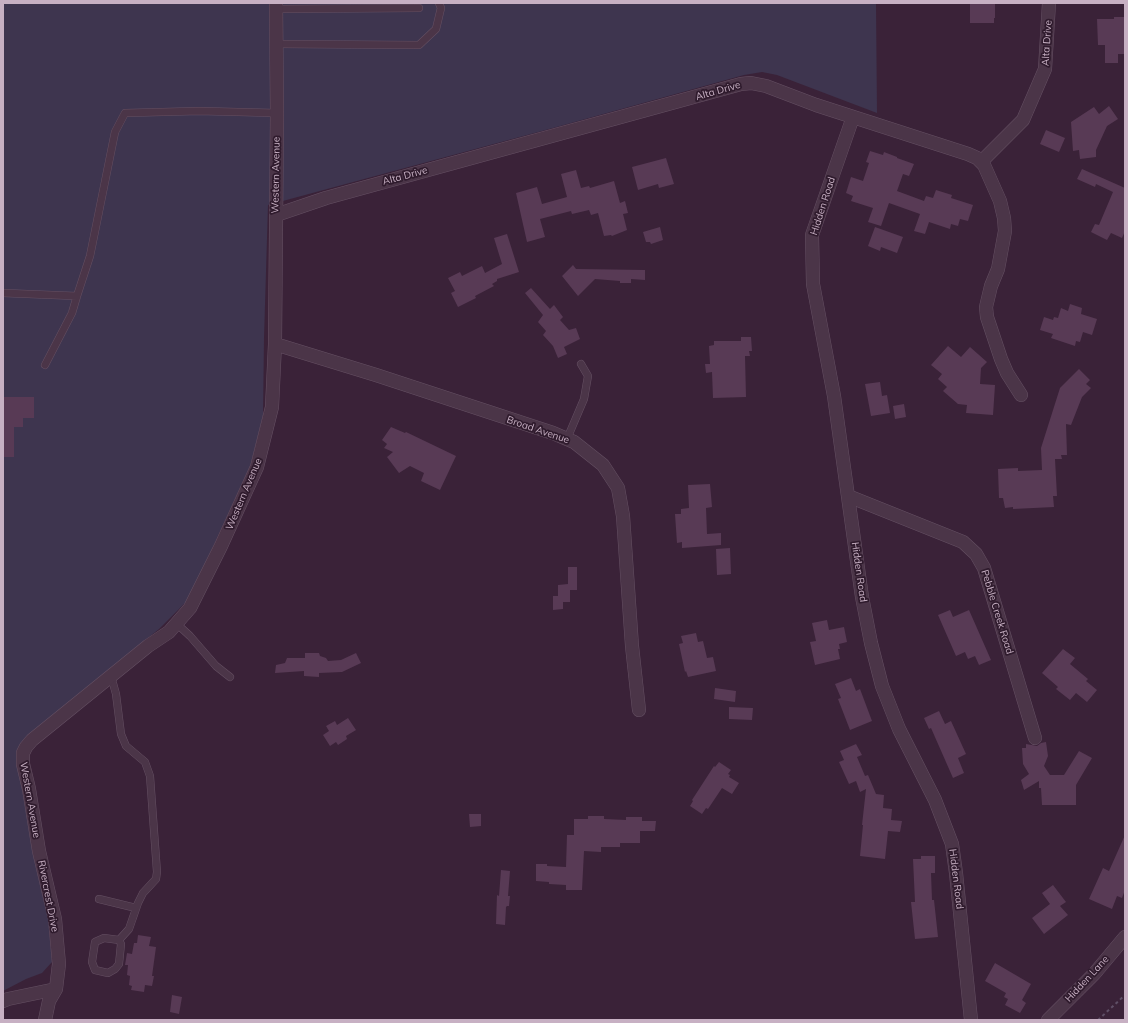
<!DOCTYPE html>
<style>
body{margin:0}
#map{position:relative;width:1128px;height:1023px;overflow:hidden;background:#3a2238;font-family:Mulish,sans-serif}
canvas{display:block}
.frame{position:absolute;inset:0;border:4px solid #c7b0c3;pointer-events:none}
</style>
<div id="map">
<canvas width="1128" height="1023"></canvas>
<div class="frame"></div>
</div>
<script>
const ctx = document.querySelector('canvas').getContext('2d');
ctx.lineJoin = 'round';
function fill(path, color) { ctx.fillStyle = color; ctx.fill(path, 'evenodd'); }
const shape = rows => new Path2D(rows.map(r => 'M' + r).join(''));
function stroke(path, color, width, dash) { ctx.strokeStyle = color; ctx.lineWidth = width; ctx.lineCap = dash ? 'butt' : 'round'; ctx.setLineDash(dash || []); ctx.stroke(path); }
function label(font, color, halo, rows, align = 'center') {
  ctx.font = font + ' Mulish,sans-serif'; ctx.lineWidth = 3.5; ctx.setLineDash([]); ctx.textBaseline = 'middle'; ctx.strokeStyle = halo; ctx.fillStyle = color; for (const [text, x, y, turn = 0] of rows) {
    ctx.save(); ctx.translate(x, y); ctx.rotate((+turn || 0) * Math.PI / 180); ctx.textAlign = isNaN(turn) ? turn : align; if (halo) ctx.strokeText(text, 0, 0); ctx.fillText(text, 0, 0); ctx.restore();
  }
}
fill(shape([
 [3,3,876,3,877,113,777,75,762,72,744,75,553,128,268,205,264,338,263,416,251,464,189,599,159,629,29,735,19,750,48,916,52,962,42,973,26,979,3,991]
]), '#3e354f');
fill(shape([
 [970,3,995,3,995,18,994,18,994,23,970,23],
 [1114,17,1125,17,1125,54,1118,54,1118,63,1105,63,1105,45,1098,45,1097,19,1114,19],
 [1109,106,1118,119,1107,126,1096,150,1096,157,1080,159,1079,150,1073,151,1071,122,1094,107,1099,114],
 [1046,130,1065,138,1059,152,1040,144],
 [870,151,883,155,884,152,897,157,897,158,914,164,909,176,903,174,897,191,924,201,926,196,933,198,936,190,952,195,951,198,973,205,968,221,960,219,958,226,951,224,950,229,929,222,925,234,914,231,920,214,889,203,881,226,868,222,873,208,851,201,853,196,846,193,851,177,863,181,869,163,866,162],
 [666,158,674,184,659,188,658,184,638,190,632,167],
 [1082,169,1125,188,1125,231,1122,238,1111,233,1107,240,1091,232,1095,224,1099,225,1113,192,1096,184,1095,187,1077,179],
 [576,170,581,188,589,186,590,188,614,181,620,203,625,201,628,213,623,214,627,230,612,236,611,235,604,236,598,213,591,215,589,210,572,214,571,211,540,219,545,237,527,242,516,193,537,187,542,204,567,197,561,174],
 [660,227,663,240,651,244,650,242,646,242,643,232],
 [875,227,903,237,897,253,881,247,880,251,868,246],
 [507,234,519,272,497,279,497,281,492,284,494,286,475,296,476,298,458,307,451,293,455,291,448,278,460,272,462,276,482,266,485,273,502,264,494,238],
 [573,265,576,269,645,270,645,280,631,279,631,283,620,283,620,281,595,279,578,296,562,276],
 [531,288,550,309,554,305,563,317,560,320,569,330,576,328,580,339,564,347,567,354,558,358,553,346,543,335,546,331,538,322,543,315,525,293],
 [1070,304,1082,308,1081,314,1097,319,1092,335,1083,332,1080,342,1076,341,1075,346,1051,338,1053,334,1040,330,1044,317,1053,320,1054,317,1058,318,1061,308,1068,311],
 [741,337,751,337,752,351,749,351,750,356,745,356,746,397,713,398,712,372,706,373,705,364,710,364,709,346,714,345,714,341,741,341],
 [948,346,961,357,970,347,987,362,981,368,980,384,995,385,993,415,966,413,967,405,958,404,943,391,947,387,938,379,942,374,931,365],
 [1079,369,1090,380,1086,384,1091,388,1082,397,1071,425,1066,424,1067,455,1061,455,1062,459,1055,459,1057,496,1053,496,1054,507,1013,509,1013,507,1005,508,1003,498,999,498,998,469,1018,468,1018,471,1042,470,1041,448,1060,388],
 [880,382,882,396,887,395,890,413,871,416,865,384],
 [3,397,34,397,34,418,23,418,23,427,14,427,14,457,3,457],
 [904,404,906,417,895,419,893,406],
 [391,427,405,433,406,432,456,456,440,490,421,481,424,473,410,466,399,473,387,457,393,452,384,448,387,444,382,440],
 [710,484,712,507,706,508,707,534,721,533,721,545,682,548,682,542,677,543,675,514,681,514,681,509,689,508,688,485],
 [730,548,731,574,717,575,716,549],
 [568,567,577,567,577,590,570,590,570,602,563,602,563,609,553,610,553,596,558,596,558,585,568,584],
 [950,610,953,617,969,610,991,660,979,665,975,656,968,659,965,652,956,656,938,615],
 [827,620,829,630,844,627,847,642,839,644,840,649,838,649,840,659,815,665,810,642,816,641,812,623],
 [696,633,698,642,703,641,707,658,713,657,716,671,688,677,686,671,685,672,679,644,683,643,681,636],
 [1063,649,1075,658,1070,664,1088,679,1086,681,1097,690,1087,702,1076,693,1070,700,1056,689,1058,687,1042,673],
 [305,653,319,653,320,656,326,658,328,661,341,660,356,653,361,663,342,672,319,673,319,677,304,676,304,671,275,673,276,665,285,663,287,658,305,658],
 [851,678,856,691,860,689,872,721,850,730,838,699,841,698,835,684],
 [715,688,736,691,735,702,714,699],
 [729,707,753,708,752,720,729,719],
 [939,711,945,724,951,721,966,754,958,758,964,773,953,778,931,728,929,729,924,718],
 [348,718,356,730,346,736,347,739,338,745,336,742,330,746,323,735,329,731,326,726,335,721,337,725],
 [1046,742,1048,756,1044,766,1050,775,1064,775,1079,751,1092,758,1076,785,1076,805,1042,805,1041,788,1039,788,1039,781,1024,790,1021,780,1029,774,1023,764,1022,748,1026,748,1026,744,1037,746,1041,743],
 [856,744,862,755,857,757,865,776,868,775,876,794,884,795,883,808,892,809,891,820,902,821,900,832,888,831,885,859,860,856,863,825,862,825,866,789,860,792,856,781,849,784,839,762,844,760,840,751],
 [719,762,731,770,728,774,730,775,729,777,739,783,732,794,722,788,708,809,706,808,702,814,690,806,693,801,692,800,714,766,715,767],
 [469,814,481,814,481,826,470,827],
 [588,816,604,816,604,819,626,820,626,817,642,817,642,821,656,821,655,831,640,831,640,843,620,843,620,847,601,847,601,852,584,851,582,890,566,890,566,885,549,884,549,882,536,881,536,864,547,864,547,866,566,867,567,835,574,835,574,819,588,819],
 [1125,835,1125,890,1122,898,1117,896,1112,909,1089,899,1103,868,1109,871],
 [921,856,935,856,935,873,931,873,932,900,934,900,938,937,915,939,911,902,915,902,913,859,921,859],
 [501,870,510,871,508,896,510,896,509,906,507,906,506,907,505,925,496,924,497,895,499,896],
 [1053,885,1066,902,1060,906,1068,915,1044,934,1032,918,1050,904,1042,893],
 [138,935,151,937,149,946,156,947,152,976,154,976,152,986,145,985,144,992,131,990,132,986,129,985,130,976,127,975,128,965,125,965,127,953,132,954,134,943,137,943],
 [995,963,1031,984,1022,1000,1026,1003,1020,1013,1005,1005,1008,999,1004,997,1006,993,985,981],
 [172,995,182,997,179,1014,170,1012]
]), '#583a55');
const service = shape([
 [276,9,419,8],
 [276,44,419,45,436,29,441,8,439,3],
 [3,293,77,296],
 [45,365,72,313,77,296,90,256,115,132,125,113,199,111,277,113],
 [567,439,584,399,588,376,581,364],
 [177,624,190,636,216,666,230,677],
 [111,676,116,694,121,734,126,746,145,762,150,776,157,872,156,879,143,893,138,903,129,929,119,940,104,938,95,942,92,962,95,970,108,973,115,969,119,964,121,944,119,940],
 [99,899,136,908]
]);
const minor = shape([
 [853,117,812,235,813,284,834,396,862,597,871,643,882,686,899,729,935,800,952,844,956,873,971,1020],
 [981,162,1023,120,1045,69,1049,3],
 [276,215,326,198,741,84,751,83,766,86,816,105,968,154,977,158,984,165,1000,201,1004,218,1005,231,998,269,991,286,986,307,987,317,1001,359,1007,373,1021,395],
 [275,344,376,375,553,433,574,442,603,465,618,488,623,516,632,646,639,710],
 [848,496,963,542,976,554,984,568,1035,738],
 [3,1001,8,999,56,989],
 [45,1020,49,1001,56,989,59,964,55,919,39,851,29,789,23,764,23,753,26,747,32,740,148,646,169,632,190,608,221,546,257,467,272,407,275,344,277,113,276,3],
 [1048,1020,1094,974,1125,937]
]);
stroke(service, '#655063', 8);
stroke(minor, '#655063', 14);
stroke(shape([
 [1098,1020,1125,995]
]), '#5f4f66', 2, [3, 3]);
stroke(service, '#4b3548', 7);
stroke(minor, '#4b3548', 13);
label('10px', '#c7b0c3', '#2f1b2d', [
 ["Alta Drive",1047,43,-86],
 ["Alta Drive",718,91,-16],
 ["Western Avenue",276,175,-89],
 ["Alta Drive",405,176,-15],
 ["Hidden Road",823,206,-72],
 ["Broad Avenue",538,430,19],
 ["Western Avenue",244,494,-67],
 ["Hidden Road",859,572,82],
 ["Pebble Creek Road",997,612,73],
 ["Western Avenue",30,800,80],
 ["Hidden Road",956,879,83],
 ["Rivercrest Drive",48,896,79],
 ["Hidden Lane",1087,979,-47]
]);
</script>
